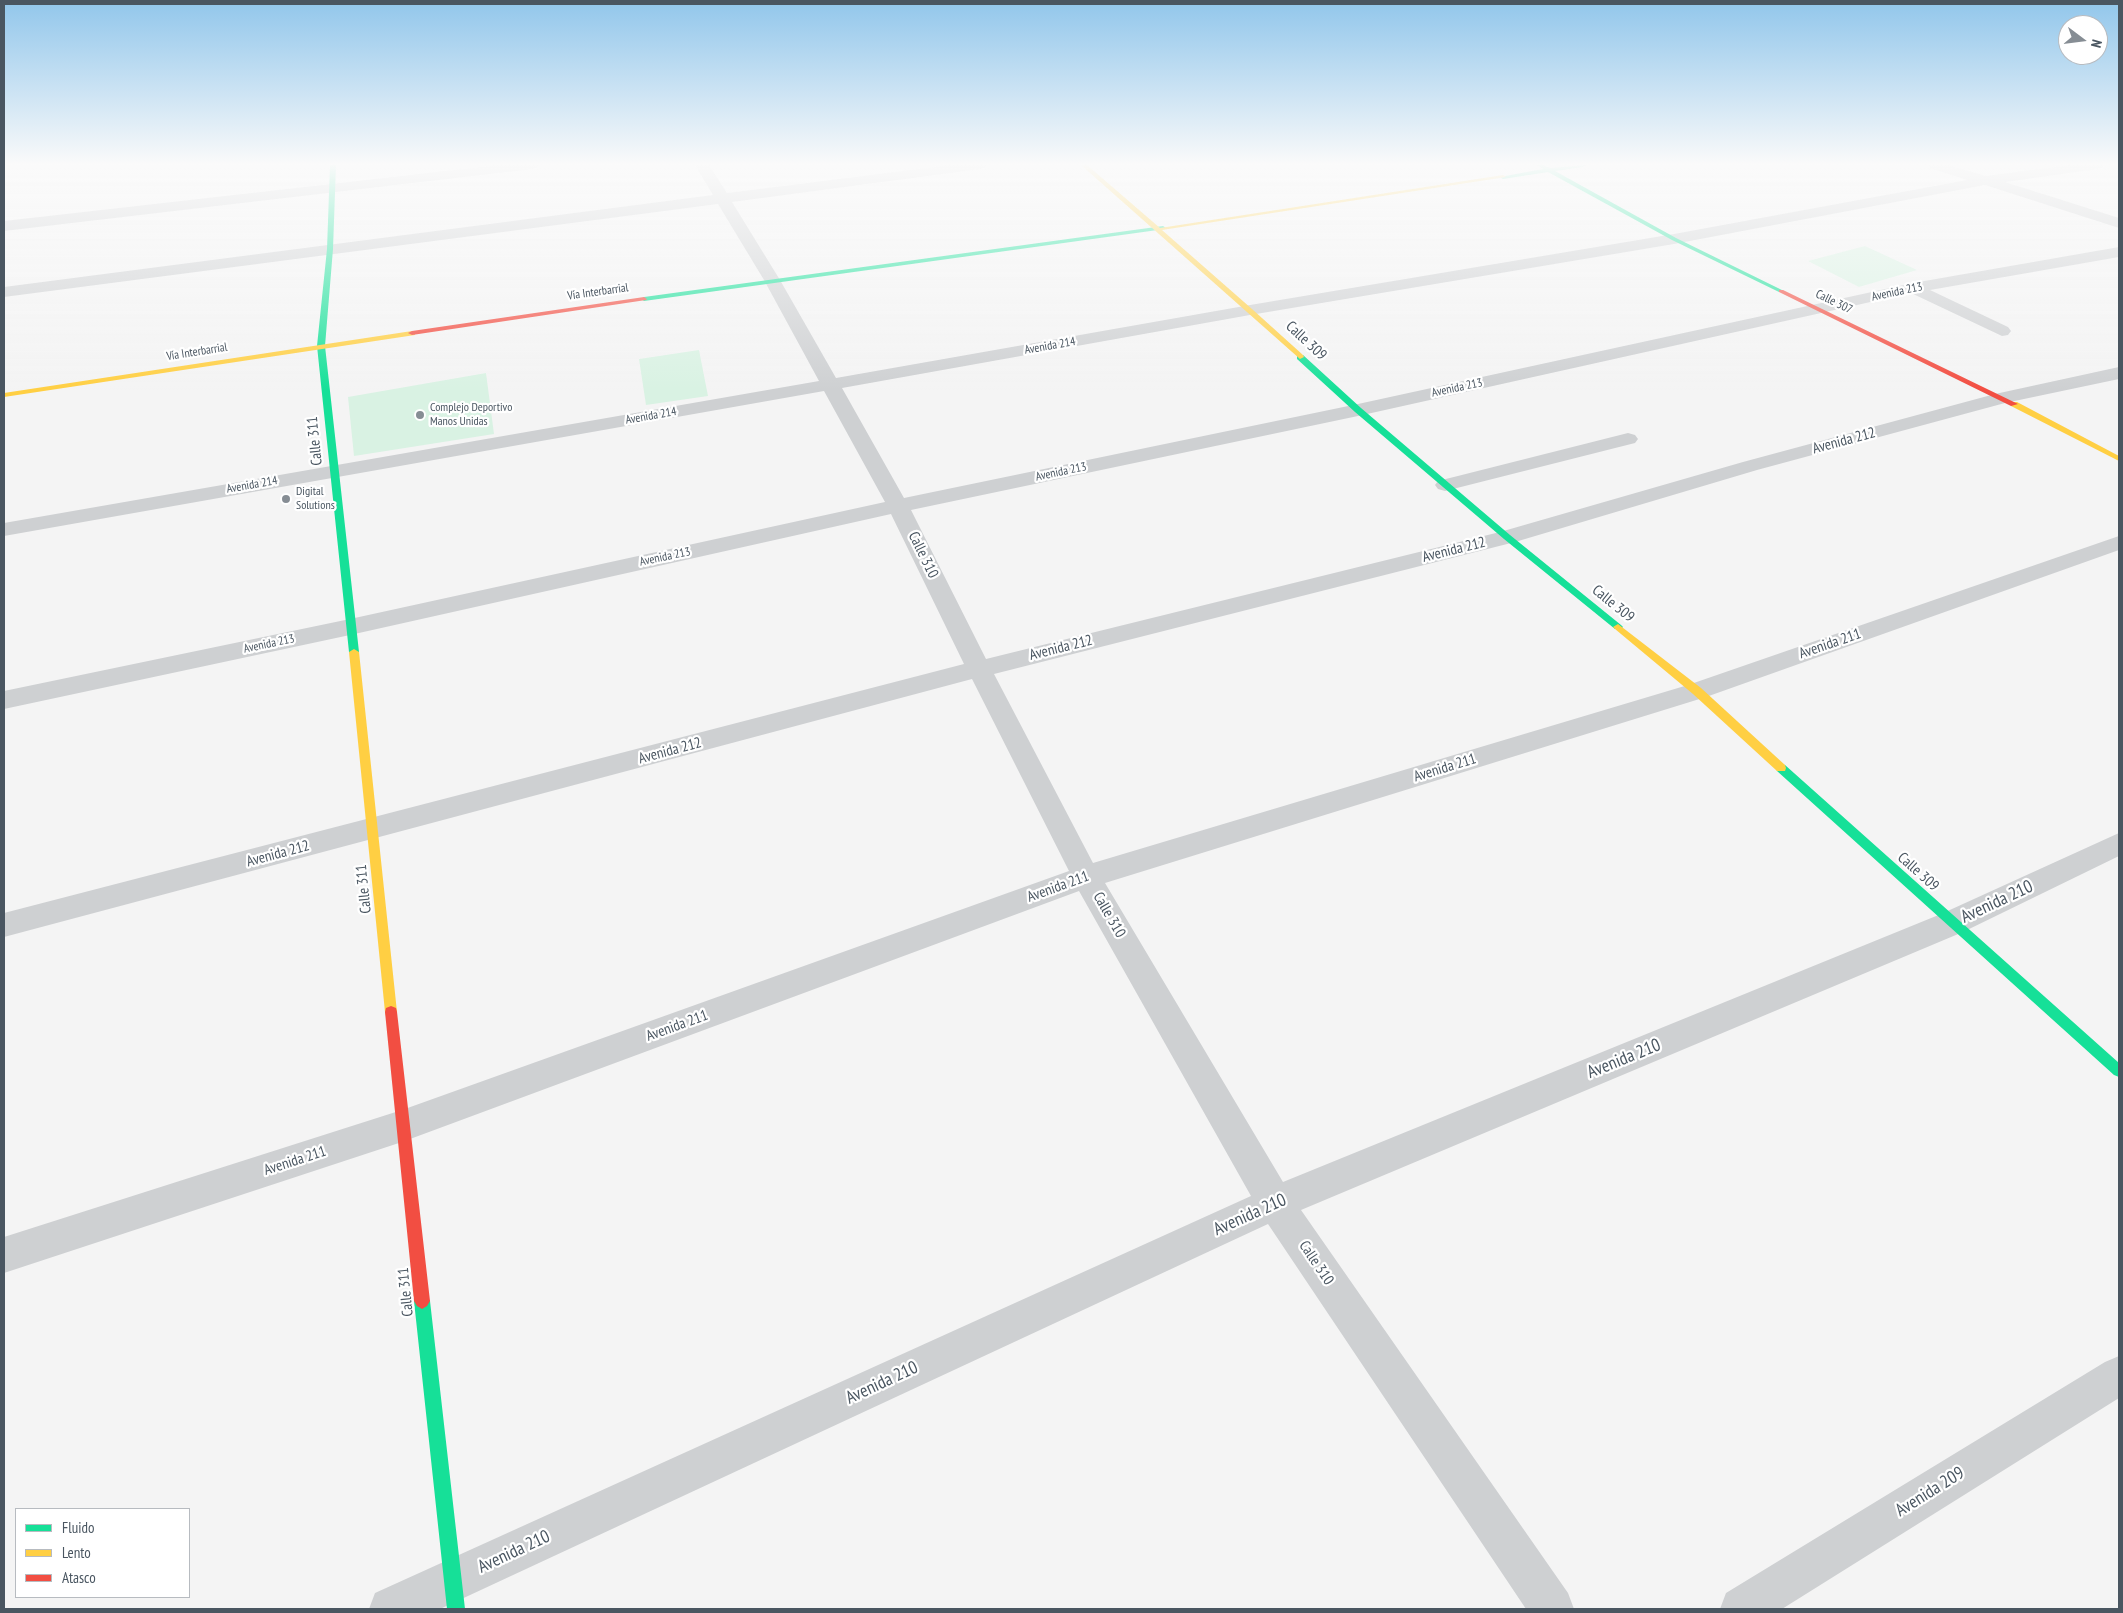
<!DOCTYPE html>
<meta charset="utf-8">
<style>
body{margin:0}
#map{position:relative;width:2123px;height:1613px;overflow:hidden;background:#f4f4f4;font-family:"PT Sans Narrow",sans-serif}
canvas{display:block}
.frame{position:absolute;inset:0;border:5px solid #4a5661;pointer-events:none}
.legend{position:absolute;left:15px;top:1508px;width:175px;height:90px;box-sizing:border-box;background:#fff;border:1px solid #b7bbc0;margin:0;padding:6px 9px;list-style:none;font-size:15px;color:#4a5661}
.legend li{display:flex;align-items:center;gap:10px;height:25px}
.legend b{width:25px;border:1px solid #b7bbc0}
.north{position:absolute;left:2058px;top:15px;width:50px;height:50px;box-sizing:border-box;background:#fff;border:1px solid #b7bbc0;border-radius:50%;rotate:105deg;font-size:14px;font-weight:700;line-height:20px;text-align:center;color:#4a5661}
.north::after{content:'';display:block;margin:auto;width:18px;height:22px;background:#868d94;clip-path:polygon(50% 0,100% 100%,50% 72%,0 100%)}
</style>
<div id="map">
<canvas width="2123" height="1613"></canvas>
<div class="frame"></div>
<ul class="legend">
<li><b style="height:6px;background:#16e098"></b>Fluido</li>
<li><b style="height:6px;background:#ffcf43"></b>Lento</li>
<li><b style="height:6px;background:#f24e42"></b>Atasco</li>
</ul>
<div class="north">N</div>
</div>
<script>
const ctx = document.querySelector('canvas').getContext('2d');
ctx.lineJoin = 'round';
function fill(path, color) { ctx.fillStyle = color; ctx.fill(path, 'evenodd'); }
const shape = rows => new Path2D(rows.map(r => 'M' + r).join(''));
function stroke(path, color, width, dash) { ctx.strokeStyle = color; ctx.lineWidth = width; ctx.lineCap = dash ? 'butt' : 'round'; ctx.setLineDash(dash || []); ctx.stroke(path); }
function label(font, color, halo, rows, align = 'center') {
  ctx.font = font + ' "PT Sans Narrow",sans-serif'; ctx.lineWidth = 4.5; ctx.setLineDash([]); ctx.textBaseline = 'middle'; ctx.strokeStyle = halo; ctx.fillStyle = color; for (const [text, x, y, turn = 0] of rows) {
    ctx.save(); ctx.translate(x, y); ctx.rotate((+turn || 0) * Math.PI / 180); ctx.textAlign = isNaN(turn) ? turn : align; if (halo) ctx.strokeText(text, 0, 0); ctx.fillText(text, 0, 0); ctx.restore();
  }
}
fill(shape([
 [1865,246,1917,270,1859,287,1808,261],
 [699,350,708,396,646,405,639,359],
 [486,373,494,434,354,456,348,397]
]), '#d9f2e3');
fill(shape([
 [499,165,539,165,537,168,532,169,4,231,4,221,499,165],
 [695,165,709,165,727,193,951,165,987,165,985,168,980,169,732,202,780,280,836,378,1250,305,1674,234,1967,180,1930,168,1928,165,1948,165,1986,176,2070,165,2104,165,2102,168,2097,169,2005,182,2119,218,2119,228,1985,185,1674,244,1250,315,842,388,904,498,1358,404,1913,283,2119,247,2119,257,1930,290,2008,327,2011,331,2008,335,2002,336,1911,293,1358,416,911,510,986,659,1500,532,1743,462,1995,394,2119,367,2119,379,2005,403,1757,470,1515,542,994,674,1093,863,1688,685,2119,536,2119,550,1706,697,1105,883,1283,1182,1941,914,2119,833,2119,856,1963,932,1301,1210,1568,1593,1574,1609,1526,1609,1268,1224,440,1609,369,1609,375,1593,1251,1196,1079,891,402,1142,4,1273,4,1237,402,1110,1069,871,972,679,4,937,4,913,964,664,891,514,350,635,4,709,4,691,350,619,885,502,824,391,4,536,4,523,819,381,764,280,718,204,4,297,4,287,713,195,695,165],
 [1628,433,1635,435,1638,439,1635,443,1445,491,1438,489,1435,485,1438,481,1628,433],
 [2119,1356,2119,1398,1782,1609,1720,1609,1726,1593,2105,1362,2119,1356]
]), '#ced0d2');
fill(shape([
 [330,165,336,165,333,249,325,346,359,652,354,655,349,652,317,346,327,249,330,165],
 [1537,165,1543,165,1550,168,1586,165,1583,167,1555,171,1676,238,1784,291,1779,292,1672,240,1548,172,1503,179,1500,177,1543,169,1537,165],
 [1163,226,1166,228,1165,229,644,301,641,299,644,297,1163,226],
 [1297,355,1303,355,1361,408,1510,535,1621,625,1623,627,1621,629,1615,629,1504,539,1355,412,1297,359,1297,355],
 [1781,764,1785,765,2119,1063,2119,1077,2114,1075,1777,771,1776,768,1777,765,1781,764],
 [422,1293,427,1296,430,1301,465,1609,447,1609,414,1301,417,1296,422,1293]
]), '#16e098');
fill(shape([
 [1081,165,1087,165,1160,228,1503,175,1506,177,1162,230,1252,309,1303,355,1304,357,1300,359,1081,165],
 [412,331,415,331,415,335,4,397,4,393,412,331],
 [2011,402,2017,402,2119,456,2119,461,2011,406,2011,402],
 [1618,624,1701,688,1785,765,1786,768,1785,771,1777,771,1693,694,1615,629,1613,627,1618,624],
 [354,649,359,652,397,1012,396,1016,391,1018,386,1016,385,1012,349,652,354,649]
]), '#ffcf43');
fill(shape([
 [1779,290,1783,290,2018,404,2011,406,1779,292,1779,290],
 [644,297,647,299,646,300,412,335,408,333,412,331,644,297],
 [391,1006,396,1008,397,1012,430,1301,427,1306,422,1309,417,1306,414,1301,385,1012,386,1008,391,1006]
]), '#f24e42');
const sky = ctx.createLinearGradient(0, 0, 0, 390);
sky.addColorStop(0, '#91c6eb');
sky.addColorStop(0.42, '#fafafa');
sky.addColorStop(1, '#fafafa00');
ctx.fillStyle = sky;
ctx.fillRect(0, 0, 2123, 390);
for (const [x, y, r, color] of [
 [420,415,5,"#868d94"],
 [286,499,5,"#868d94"]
]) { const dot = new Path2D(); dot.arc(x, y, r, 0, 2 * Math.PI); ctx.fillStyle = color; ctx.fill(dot); stroke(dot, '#fff', 2); }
label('12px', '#4a5661', '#fff', [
 ["Vía Interbarrial",598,292,-8],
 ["Avenida 213",1897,292,-12],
 ["Calle 307",1834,302,26],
 ["Avenida 214",1050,346,-10],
 ["Vía Interbarrial",197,352,-9],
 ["Avenida 213",1457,388,-12],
 ["Avenida 214",651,416,-10],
 ["Avenida 213",1061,472,-12],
 ["Avenida 214",252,485,-10],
 ["Avenida 213",665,557,-12],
 ["Avenida 213",269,644,-12]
]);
label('12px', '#4a5661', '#fff', [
 ["Complejo Deportivo",430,408],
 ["Manos Unidas",430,422],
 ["Digital",296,492],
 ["Solutions",296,506]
], 'left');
label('15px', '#4a5661', '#fff', [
 ["Calle 309",1306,341,43],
 ["Calle 311",315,441,-96],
 ["Avenida 212",1844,441,-15],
 ["Avenida 212",1454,550,-14],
 ["Calle 310",923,555,64],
 ["Calle 309",1613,604,39],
 ["Avenida 211",1830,644,-19],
 ["Avenida 212",1061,648,-14],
 ["Avenida 212",670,751,-15],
 ["Avenida 211",1445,768,-17],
 ["Avenida 212",278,854,-15],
 ["Calle 309",1918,872,42],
 ["Avenida 211",1058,887,-20],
 ["Calle 311",364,889,-96],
 ["Calle 310",1109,915,60],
 ["Avenida 211",677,1026,-20],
 ["Avenida 211",295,1161,-18],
 ["Calle 310",1316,1263,56],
 ["Calle 311",406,1292,-96]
]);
label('18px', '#4a5661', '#fff', [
 ["Avenida 210",1997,902,-25],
 ["Avenida 210",1624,1059,-22],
 ["Avenida 210",1250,1215,-24],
 ["Avenida 210",882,1383,-25],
 ["Avenida 209",1930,1492,-32],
 ["Avenida 210",514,1552,-25]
]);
</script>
